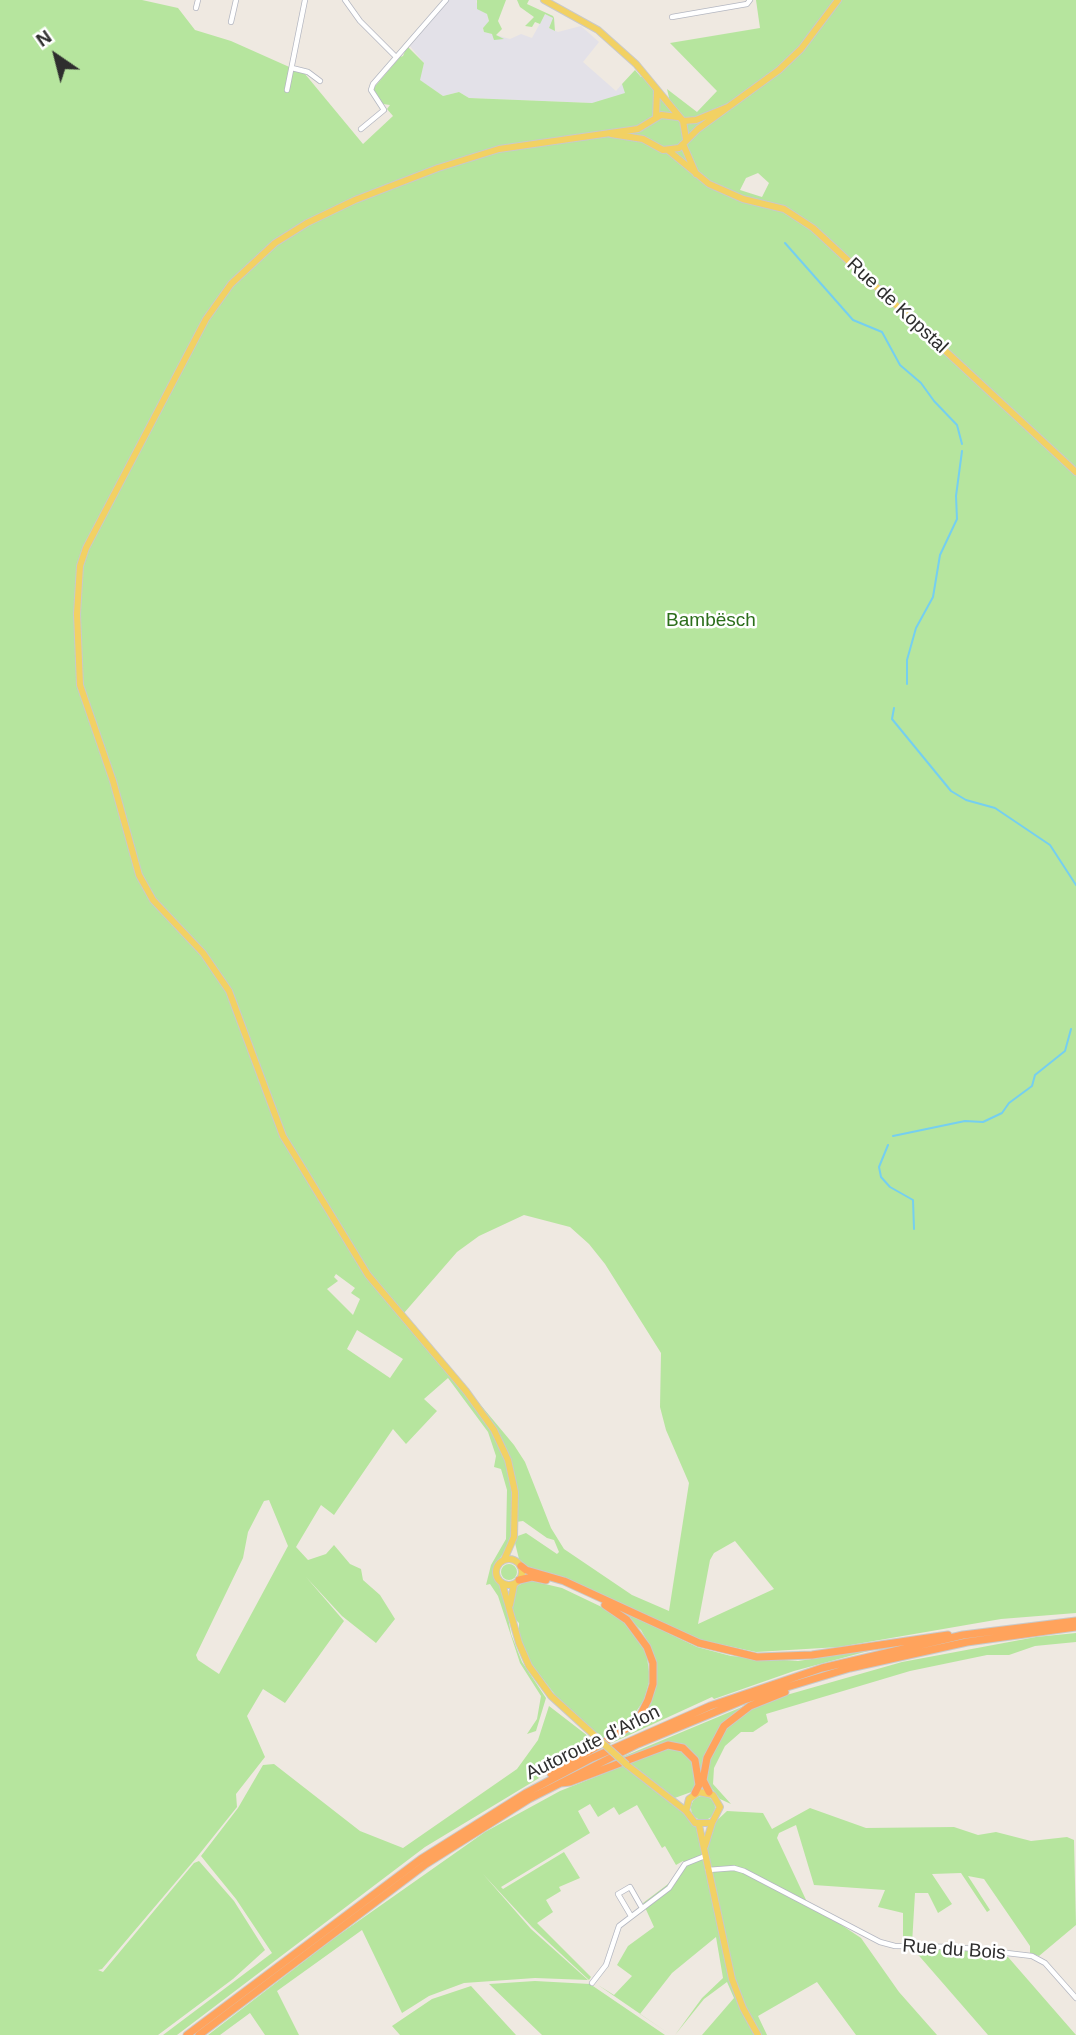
<!DOCTYPE html>
<meta charset="utf-8">
<style>
body{margin:0}
#map{position:relative;width:1076px;height:2035px;overflow:hidden;background:#efe9e1;font-family:Arial,sans-serif}
canvas{display:block}
.north{position:absolute;left:21px;top:21px;width:70px;height:70px;-webkit-text-stroke:5px #fff;paint-order:stroke;rotate:325deg;font-size:19px;font-weight:700;line-height:28px;text-align:center;color:#2e2e2e}
.north::after{content:'';display:block;margin:auto;width:24px;height:32px;background:#2e2e2e;clip-path:polygon(50% 0,100% 100%,50% 72%,0 100%)}
</style>
<div id="map">
<canvas width="1076" height="2035"></canvas>
<div class="north">N</div>
</div>
<script>
const ctx = document.querySelector('canvas').getContext('2d');
ctx.lineJoin = 'round';
function fill(path, color) { ctx.fillStyle = color; ctx.fill(path, 'evenodd'); }
const shape = rows => new Path2D(rows.map(r => 'M' + r).join(''));
function stroke(path, color, width, dash) { ctx.strokeStyle = color; ctx.lineWidth = width; ctx.lineCap = dash ? 'butt' : 'round'; ctx.setLineDash(dash || []); ctx.stroke(path); }
function label(font, color, halo, rows, align = 'center') {
  ctx.font = font + ' Arial,sans-serif'; ctx.lineWidth = 5; ctx.setLineDash([]); ctx.textBaseline = 'middle'; ctx.strokeStyle = halo; ctx.fillStyle = color; for (const [text, x, y, turn = 0] of rows) {
    ctx.save(); ctx.translate(x, y); ctx.rotate((+turn || 0) * Math.PI / 180); ctx.textAlign = isNaN(turn) ? turn : align; if (halo) ctx.strokeText(text, 0, 0); ctx.fillText(text, 0, 0); ctx.restore();
  }
}
fill(shape([
 [449,0,477,0,476,2,487,14,489,22,483,28,484,32,510,39,521,34,532,38,545,14,553,18,549,28,558,32,581,26,599,42,583,62,616,91,622,84,626,93,613,99,592,103,469,98,459,92,443,96,419,80,424,63,410,46]
]), '#e3e1e8');
fill(shape([
 [0,0,142,0,178,8,195,30,231,41,305,74,363,144,393,116,387,109,390,105,383,104,372,90,400,57,403,56,407,46,424,63,420,80,443,96,459,92,469,98,592,103,625,93,622,84,635,70,641,77,648,77,670,102,667,89,697,112,717,91,670,43,760,28,756,0,1076,0,1076,1613,1001,1619,839,1647,756,1652,700,1640,565,1578,532,1570,519,1559,514,1539,494,1566,493,1575,504,1594,511,1634,522,1662,546,1698,536,1731,527,1734,537,1719,541,1696,520,1663,498,1596,490,1584,486,1585,491,1565,506,1539,507,1490,501,1469,494,1467,496,1456,488,1432,448,1378,424,1399,437,1411,406,1444,393,1429,334,1515,321,1505,296,1547,308,1560,326,1554,334,1545,350,1564,361,1569,363,1580,380,1595,395,1619,376,1643,342,1616,306,1577,344,1621,285,1703,263,1689,247,1716,265,1757,236,1794,237,1807,197,1857,102,1969,98,1970,103,1972,194,1863,199,1861,234,1901,265,1950,233,1979,158,2035,0,2035],
 [758,173,769,183,762,197,740,190,746,178],
 [524,1215,570,1227,589,1244,605,1264,661,1353,660,1407,666,1430,689,1483,669,1611,632,1595,564,1549,551,1528,525,1462,514,1445,404,1313,457,1252,479,1236],
 [336,1274,355,1288,351,1293,360,1299,353,1315,327,1289,338,1281,334,1277],
 [357,1330,403,1359,390,1378,347,1349],
 [269,1500,288,1546,219,1674,198,1660,196,1655,243,1558,248,1532,264,1501],
 [523,1521,547,1538,554,1540,559,1552,557,1554,526,1533,515,1537,516,1522],
 [735,1541,774,1589,698,1624,710,1560,714,1553],
 [477,0,506,0,498,21,502,29,496,35,504,39,494,40,492,34,484,32,483,28,489,21,487,14,477,9],
 [517,0,529,0,527,4,553,16,554,18,555,31,549,28,553,18,545,14,540,24,535,22,532,27,525,26,534,17,520,7],
 '501 1572a8 8 0 1 1 16 0a8 8 0 1 1-16 0Z',
 [528,1580,562,1588,608,1610,625,1622,646,1650,650,1679,644,1700,627,1725,604,1740,556,1696,530,1662,519,1635,519,1623,514,1618,512,1605,516,1587],
 [618,1609,697,1647,731,1656,798,1661,872,1650,794,1671,714,1699,712,1697,603,1747,628,1731,650,1701,650,1646,641,1630],
 [1076,1633,1076,1642,1035,1646,1009,1655,987,1655,910,1671,766,1714,768,1722,753,1732,741,1732,725,1746,714,1768,713,1784,731,1804,720,1799,706,1781,709,1759,724,1731,750,1710,776,1698,902,1662,1036,1637],
 [749,1704,723,1725,714,1738,704,1758,701,1776,697,1758,667,1743,615,1760],
 [549,1706,597,1743,425,1847,177,2035,163,2035,272,1953,236,1899,201,1856,238,1808,263,1765,274,1764,360,1831,403,1848,517,1769,538,1740],
 [668,1748,681,1751,692,1761,697,1785,694,1791,672,1799,701,1832,704,1846,712,1825,727,1811,763,1813,772,1829,810,1808,866,1828,954,1827,978,1835,996,1832,1031,1841,1067,1837,1074,1840,1076,1925,1039,1956,1030,1953,1030,1946,984,1879,968,1876,990,1910,987,1912,961,1873,932,1874,952,1904,938,1913,928,1893,915,1893,912,1944,903,1944,903,1913,878,1907,885,1890,814,1885,796,1825,779,1833,777,1838,807,1902,861,1938,899,1992,937,2035,856,2035,817,1982,758,2016,767,2035,702,2035,734,1998,727,1982,704,1999,675,2035,702,1998,723,1978,716,1937,672,1973,640,2014,671,2035,598,1985,614,1995,632,1976,617,1965,628,1946,654,1927,643,1903,676,1878,685,1864,683,1861,676,1865,665,1846,662,1848,637,1805,619,1815,614,1807,598,1817,590,1804,578,1811,590,1833,501,1887,503,1889,564,1852,580,1878,559,1887,561,1891,546,1900,553,1912,537,1923,591,1977,589,1980,532,1927,483,1874,531,1929,588,1980,535,1978,464,1983,429,1996,402,2013,362,1930,277,1991,299,2035,265,2035,250,2013,220,2035,208,2035,333,1939,485,1832,560,1791],
 '691 1808a12 12 0 1 1 24 0a12 12 0 1 1-24 0Z',
 [955,1949,1008,1957,1076,2035,988,2035,914,1950],
 [535,1981,590,1984,665,2035,542,2035,489,1984],
 [471,1986,516,2035,400,2035,392,2026,432,1999]
]), '#b6e59e');
stroke(shape([
 [785,243,853,320,882,332,900,365,921,383,934,401,957,425,962,444],
 [907,684,907,660,916,628,933,597,940,555,957,519,956,496,962,451],
 [894,708,892,719,951,791,966,800,995,808,1050,845,1076,885],
 [893,1136,965,1121,983,1122,1002,1113,1009,1103,1032,1086,1035,1075,1065,1051,1071,1029],
 [888,1145,879,1167,881,1177,890,1187,913,1200,914,1229]
]), '#75cff0', 2);
const minor = shape([
 [345,0,360,21,396,57],
 [196,8,198,0],
 [672,17,747,4,750,0],
 [231,22,236,0],
 [292,68,308,72,320,81],
 [287,90,305,0],
 [361,129,384,110,371,90,373,84,446,0],
 [708,1870,734,1868,744,1871,880,1942,895,1946,956,1947,1032,1956,1045,1963,1076,1998],
 [631,1916,618,1894,630,1887,642,1908],
 [592,1983,606,1965,619,1926,669,1888,685,1864,705,1856]
]);
const major = shape([
 [544,0,598,30,636,64,683,121,686,139],
 [656,118,657,91],
 [683,121,696,120,728,107],
 [611,134,643,139,663,150,679,148,698,129,779,70,801,49,838,0],
 [683,144,696,174],
 [669,151,709,184,743,199,784,209,813,228,1076,472],
 '496 1572a13 13 0 1 1 26 0a13 13 0 1 1-26 0Z',
 [504,1560,514,1537,515,1492,508,1460,494,1430,466,1391,368,1275,283,1136,229,991,203,953,153,900,139,875,113,781,80,685,77,614,80,566,86,548,206,319,231,284,275,243,307,223,355,200,438,168,499,149,638,129,661,115,678,117],
 [502,1583,519,1643,529,1666,551,1696,595,1736],
 [510,1605,514,1585],
 [627,1765,686,1811,695,1823,712,1823,720,1807,713,1795,699,1792,689,1799,686,1811],
 [699,1825,732,1979,743,2008,758,2035],
 [705,1846,712,1823]
]);
const highway = shape([
 [521,1566,526,1570,564,1581,699,1643,757,1657,812,1655,948,1635],
 [519,1580,532,1577,546,1580],
 [551,1774,626,1729,640,1716,648,1700,653,1684,653,1663,647,1647,627,1620,605,1605],
 [561,1783,570,1782,668,1745,683,1748,695,1760,699,1785,695,1793],
 [709,1792,703,1780,707,1758,724,1726,750,1706,785,1692],
 [187,2035,421,1859,526,1793,592,1758,710,1706,822,1668,963,1635,1076,1621],
 [199,2035,426,1864,529,1799,638,1744,744,1700,850,1668,967,1642,1076,1627]
]);
stroke(minor, '#b4b7c1', 6);
stroke(major, '#c9c9c9', 8);
stroke(highway, '#c9c9c9', 9);
stroke(minor, '#fff', 4.5);
stroke(major, '#f2d163', 6);
stroke(highway, '#ffa35c', 7);
const majorBridge = shape([
 [595,1736,627,1765]
]);
stroke(majorBridge, '#c9c9c9', 8, []);
stroke(majorBridge, '#f2d163', 6);
label('19px', '#2e2e2e', '#fff', [
 ["Rue de Kopstal",897,306,43],
 ["Autoroute d'Arlon",593,1743,-26],
 ["Rue du Bois",954,1950,4]
]);
label('19px', '#2c6e1b', '#fff', [
 ["Bambësch",711,621]
]);
</script>
